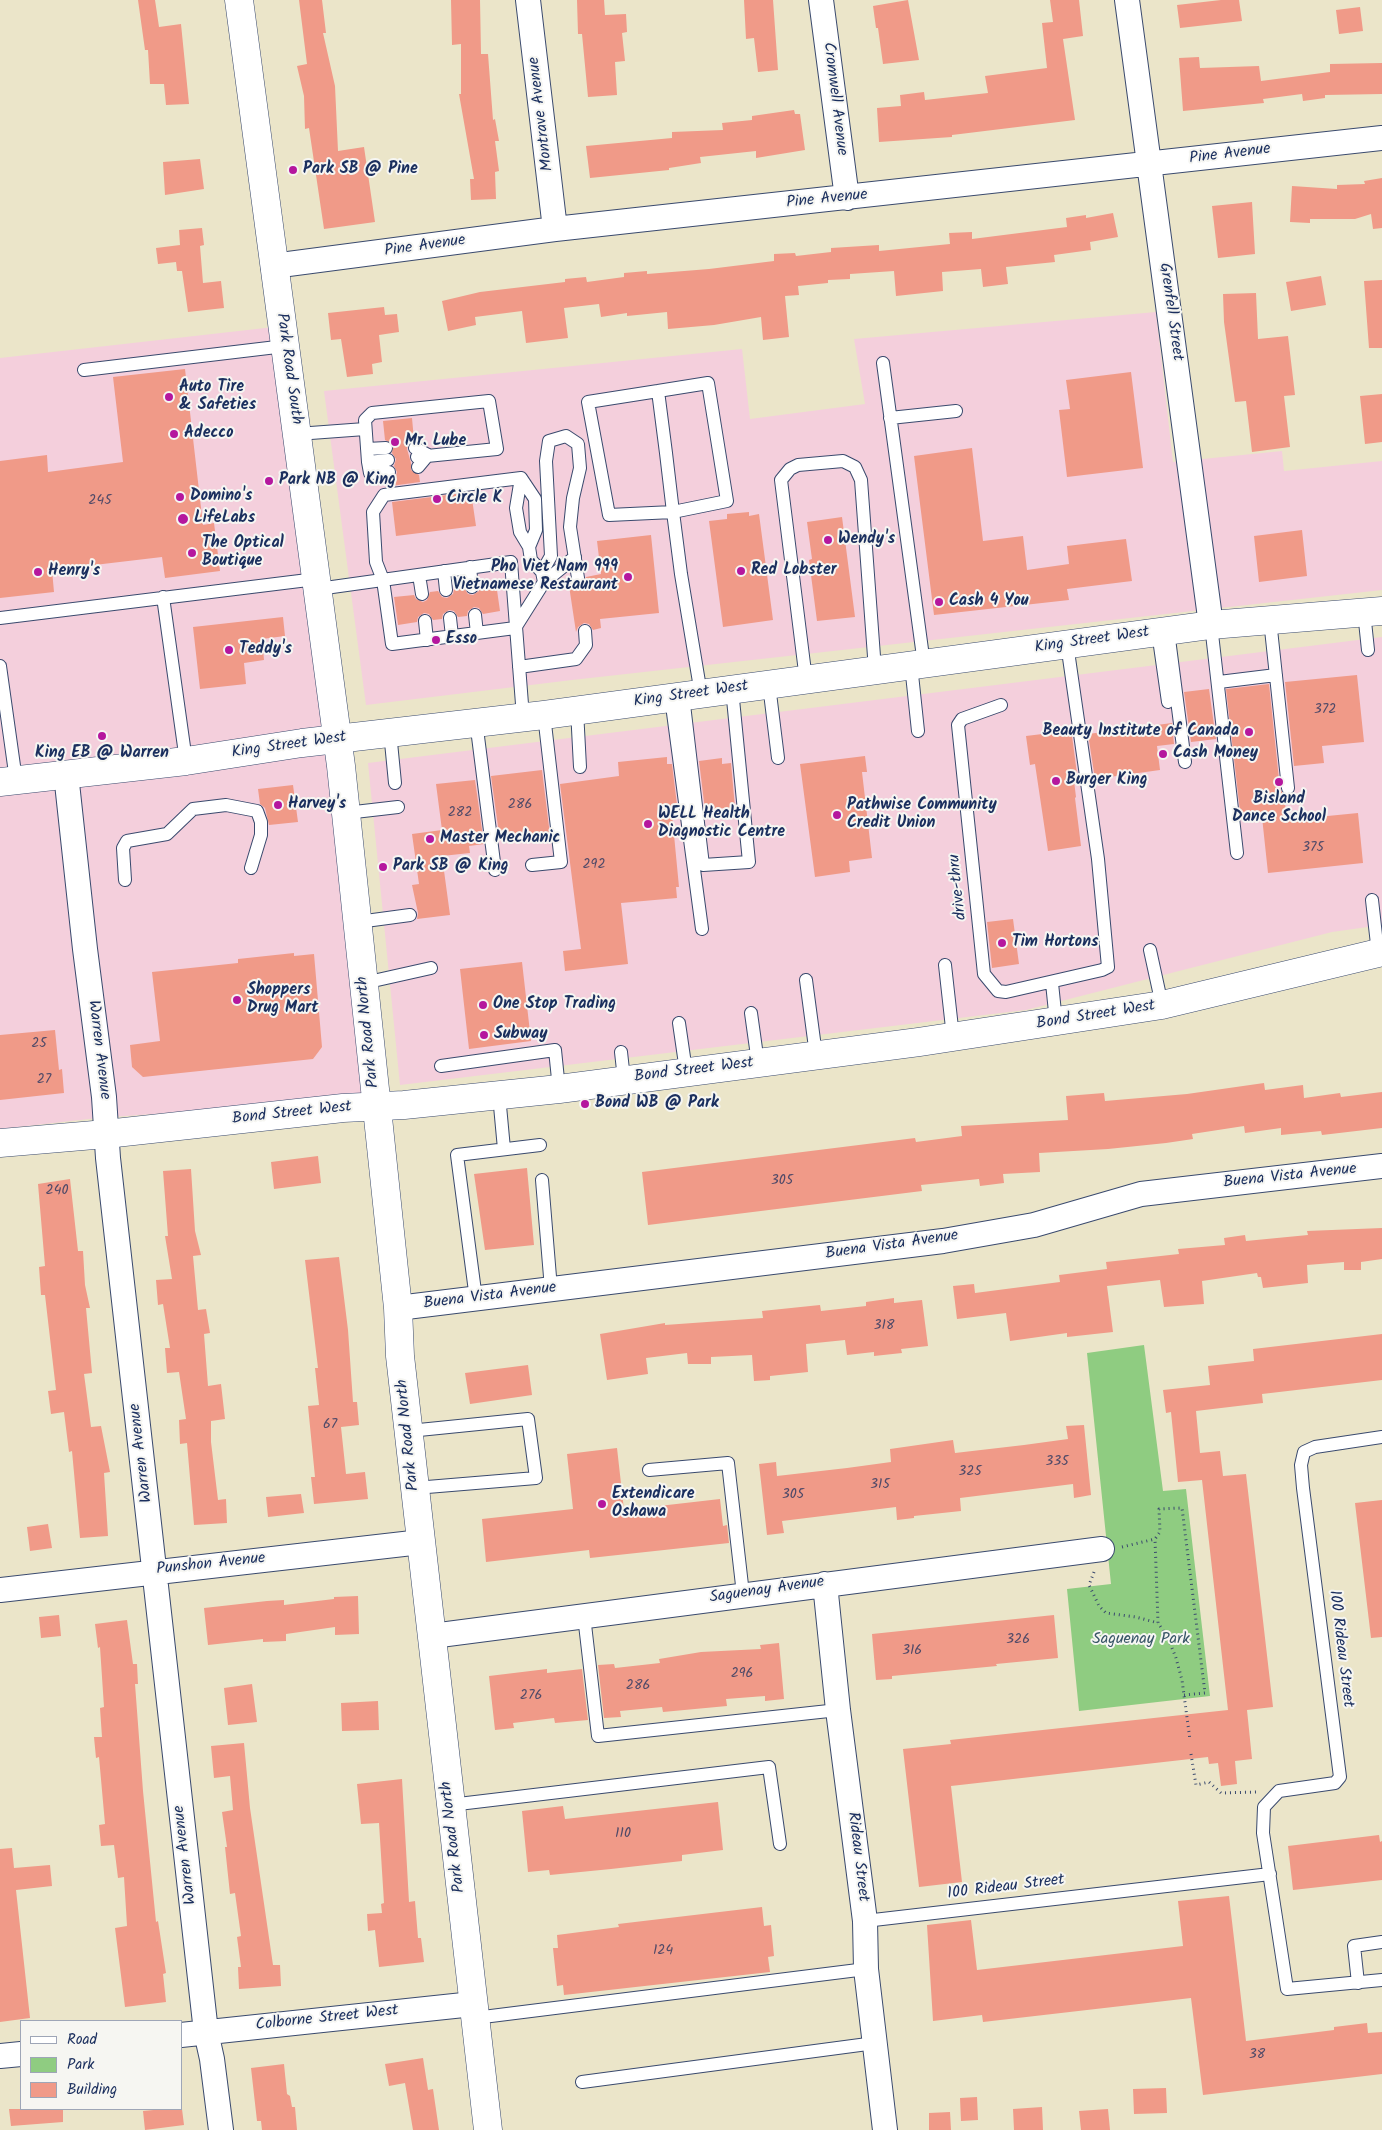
<!DOCTYPE html>
<style>
body{margin:0}
#map{position:relative;width:1382px;height:2130px;overflow:hidden;background:#ebe5c9;font-family:Kalam,sans-serif}
canvas{display:block}
.legend{position:absolute;left:20px;top:2020px;width:162px;height:90px;box-sizing:border-box;background:#f6f6f2;border:1px solid #9ea6b7;margin:0;padding:6px 9px;list-style:none;font-size:15px;color:#1b2f5e}
.legend li{display:flex;align-items:center;gap:10px;height:25px}
.legend b{width:25px;border:1px solid #9ea6b7}
</style>
<div id="map">
<canvas width="1382" height="2130"></canvas>
<ul class="legend">
<li><b style="height:6px;background:#fff"></b>Road</li>
<li><b style="height:14px;background:#8fcc81"></b>Park</li>
<li><b style="height:14px;background:#f09a88"></b>Building</li>
</ul>
</div>
<script>
const ctx = document.querySelector('canvas').getContext('2d');
ctx.lineJoin = 'round';
function fill(path, color) { ctx.fillStyle = color; ctx.fill(path, 'evenodd'); }
const shape = rows => new Path2D(rows.map(r => 'M' + r).join(''));
function stroke(path, color, width, dash) { ctx.strokeStyle = color; ctx.lineWidth = width; ctx.lineCap = dash ? 'butt' : 'round'; ctx.setLineDash(dash || []); ctx.stroke(path); }
function label(font, color, halo, rows, align = 'center') {
  ctx.font = font + ' Kalam,sans-serif'; ctx.lineWidth = 4; ctx.setLineDash([]); ctx.textBaseline = 'middle'; ctx.strokeStyle = halo; ctx.fillStyle = color; for (const [text, x, y, turn = 0] of rows) {
    ctx.save(); ctx.translate(x, y); ctx.rotate((+turn || 0) * Math.PI / 180); ctx.textAlign = isNaN(turn) ? turn : align; if (halo) ctx.strokeText(text, 0, 0); ctx.fillText(text, 0, 0); ctx.restore();
  }
}
fill(shape([
 [1156,312,1173,462,1282,451,1284,471,1382,461,1382,590,572,680,366,705,324,391,742,349,750,419,865,404,854,339],
 [274,327,323,712,364,1099,98,1118,0,1129,0,358],
 [1382,637,1382,925,1332,932,1026,1010,400,1085,368,763]
]), '#f4cfdc');
fill(shape([
 [1144,1345,1163,1491,1186,1489,1210,1696,1079,1711,1067,1589,1111,1584,1087,1353]
]), '#8fcc81');
fill(shape([
 [138,0,155,0,159,27,181,24,189,104,166,105,164,84,150,84,148,50,145,50],
 [299,0,322,0,326,33,323,33,335,86,338,151,364,147,375,222,324,229,309,128,305,129,304,96,297,66,307,64],
 [451,0,480,0,481,54,488,54,493,120,495,119,499,141,495,141,499,171,495,172,496,199,471,200,470,179,474,179,459,94,461,94,461,44,452,45],
 [577,0,604,0,605,15,626,14,627,32,622,33,625,61,615,62,617,95,588,97,582,34,578,34],
 [744,0,773,0,778,70,758,72,754,38,746,39],
 [908,0,919,60,883,64,878,28,876,28,873,6],
 [1050,0,1079,0,1083,36,1063,39,1075,120,952,135,952,137,879,142,877,108,901,106,900,95,924,92,925,100,988,93,985,76,1047,68,1042,23,1053,22],
 [1221,0,1239,0,1242,21,1180,28,1177,5],
 [1360,7,1363,31,1339,34,1336,10],
 [1199,57,1200,68,1259,66,1261,81,1330,72,1330,64,1382,63,1382,94,1325,95,1325,98,1303,101,1302,94,1263,99,1264,103,1183,111,1179,58],
 [794,110,795,114,800,114,805,150,756,158,756,151,700,157,701,163,669,168,669,170,590,178,586,146,672,138,672,132,723,130,722,123,752,120,752,116],
 [200,159,204,189,165,195,163,162],
 [1382,178,1382,228,1373,229,1371,214,1355,219,1310,219,1310,223,1290,222,1292,186,1337,189,1337,185,1365,184,1364,181],
 [1252,202,1255,254,1218,258,1212,206],
 [1113,213,1118,237,1090,242,1091,250,1054,255,1055,262,1006,267,1008,284,983,287,981,269,942,272,943,291,896,296,894,271,850,274,850,279,828,280,828,283,798,286,799,295,785,296,789,337,763,340,761,317,714,325,668,329,667,312,627,316,627,313,601,317,599,304,564,308,568,338,526,343,522,311,475,317,476,325,448,331,442,301,480,292,565,282,565,279,586,277,587,282,624,277,624,273,647,271,647,274,709,269,774,261,774,254,795,253,796,256,831,252,831,248,879,245,879,251,950,244,949,233,972,232,972,239,1067,227,1066,218,1086,215,1086,218],
 [202,228,204,245,200,246,203,283,221,281,224,308,188,312,182,271,177,271,176,262,158,264,156,248,180,245,179,230],
 [1321,276,1326,305,1291,311,1286,282],
 [1382,280,1382,348,1369,348,1364,281],
 [1256,293,1258,339,1288,336,1295,395,1284,396,1290,447,1252,452,1246,401,1235,402,1224,322,1223,294],
 [384,307,385,315,397,314,399,332,379,335,382,362,372,364,373,374,347,377,341,339,331,340,328,313],
 [185,369,203,525,214,523,220,571,165,578,162,557,52,570,54,592,0,598,0,461,47,455,48,472,123,462,113,377],
 [1131,372,1143,468,1067,477,1059,410,1070,409,1066,380],
 [1382,394,1382,442,1365,444,1360,396],
 [412,418,414,440,408,444,407,449,411,463,411,470,419,475,420,482,391,486,390,480,396,476,397,472,394,466,396,459,392,453,393,444,385,440,383,421],
 [972,448,983,541,1023,536,1027,570,1069,564,1067,546,1126,539,1132,581,1067,589,1069,600,934,615,914,456],
 [471,492,476,526,396,536,392,502],
 [749,512,749,516,759,514,773,620,723,627,709,521,727,519,727,514],
 [842,517,855,617,817,621,809,560,812,559,807,522],
 [1302,530,1307,576,1259,582,1254,536],
 [651,535,659,613,600,619,601,628,593,630,589,624,584,623,578,627,576,632,568,579,579,586,583,584,586,577,601,574,597,541],
 [496,583,500,611,483,614,479,608,474,607,468,611,467,616,458,617,454,611,449,610,443,614,442,619,433,620,429,614,424,613,418,617,417,622,398,625,394,597,414,595,416,599,423,602,427,600,430,592,438,591,442,597,447,598,453,594,454,589,464,588,468,594,473,595,479,591,480,586],
 [283,617,285,636,262,639,264,660,244,663,246,684,200,689,193,627],
 [1357,675,1364,742,1322,746,1324,763,1294,766,1285,682],
 [1269,684,1280,789,1284,795,1287,820,1358,813,1363,863,1268,873,1262,817,1241,820,1226,689],
 [1209,689,1216,739,1191,742,1184,692],
 [1172,723,1174,744,1157,746,1160,770,1095,779,1088,734],
 [1067,731,1068,736,1072,736,1078,781,1074,781,1076,797,1075,798,1081,846,1048,851,1035,764,1030,765,1026,736],
 [865,756,867,772,862,772,872,858,849,861,850,872,815,877,800,764],
 [667,757,667,764,672,764,678,813,672,814,679,887,676,887,677,898,621,903,628,964,565,971,563,951,581,949,560,784,619,776,618,762],
 [722,758,722,764,731,763,735,807,705,810,699,761],
 [542,770,550,835,500,841,491,776],
 [475,780,484,844,469,846,470,853,442,856,450,915,417,919,418,913,412,885,419,884,412,834,442,830,436,784],
 [293,785,298,822,269,825,265,808,260,804,258,789],
 [1013,919,1019,964,992,968,987,922],
 [294,953,294,956,314,954,322,1047,313,1059,143,1077,132,1067,130,1045,160,1041,152,972,238,963,238,959],
 [522,962,531,1041,469,1049,460,969],
 [55,1030,59,1070,62,1069,64,1093,0,1100,0,1035],
 [1264,1083,1265,1090,1303,1085,1304,1098,1340,1093,1341,1097,1382,1092,1382,1128,1322,1135,1321,1131,1281,1135,1281,1128,1245,1133,1244,1126,1192,1134,1193,1139,1166,1143,1108,1149,1039,1153,1040,1172,1003,1174,1004,1183,980,1186,979,1179,921,1185,922,1191,648,1225,642,1172,915,1138,916,1142,962,1136,961,1126,1068,1120,1066,1096,1104,1093,1105,1101,1187,1094],
 [318,1156,321,1183,274,1189,271,1162],
 [527,1168,534,1245,485,1250,474,1174],
 [191,1169,195,1231,201,1255,193,1256,198,1310,206,1309,210,1333,204,1334,208,1386,221,1384,225,1419,211,1421,211,1442,218,1500,226,1499,227,1523,194,1525,187,1443,180,1444,179,1420,186,1419,179,1372,167,1373,165,1348,170,1348,163,1304,158,1305,156,1280,172,1279,165,1236,168,1236,163,1171],
 [70,1179,78,1251,83,1251,85,1285,90,1308,86,1308,92,1373,84,1374,91,1427,101,1426,110,1472,104,1473,108,1536,80,1538,72,1451,69,1452,64,1412,51,1414,48,1391,56,1390,45,1295,41,1295,39,1267,45,1266,38,1184],
 [1382,1228,1382,1259,1361,1262,1361,1270,1344,1270,1344,1262,1307,1265,1308,1283,1263,1288,1261,1277,1258,1277,1257,1273,1202,1281,1204,1304,1164,1307,1160,1280,1107,1286,1113,1332,1067,1337,1067,1333,1010,1341,1006,1313,957,1319,953,1286,974,1284,975,1293,1060,1282,1059,1275,1107,1269,1106,1262,1179,1254,1178,1249,1225,1245,1224,1238,1245,1235,1246,1241,1308,1235,1307,1231],
 [339,1257,348,1330,353,1402,357,1402,359,1425,341,1427,346,1474,365,1472,368,1499,314,1504,311,1477,315,1477,308,1406,319,1405,315,1368,318,1368,305,1260],
 [894,1298,894,1303,922,1300,928,1346,901,1349,902,1353,874,1356,874,1352,847,1355,845,1340,806,1344,808,1372,770,1376,770,1380,754,1381,752,1355,711,1357,711,1364,688,1364,687,1353,646,1358,648,1374,607,1380,600,1334,665,1323,665,1325,763,1318,762,1311,820,1305,821,1311,866,1306,866,1302],
 [1382,1334,1382,1380,1262,1394,1263,1403,1196,1411,1200,1453,1220,1451,1223,1476,1246,1474,1273,1707,1247,1710,1252,1759,1235,1761,1237,1784,1221,1786,1218,1763,1209,1764,1208,1757,951,1786,962,1882,919,1887,903,1749,951,1744,950,1740,1228,1710,1202,1480,1178,1482,1171,1412,1166,1413,1163,1390,1210,1385,1208,1366,1254,1361,1253,1349],
 [528,1365,532,1395,470,1404,465,1373],
 [1084,1425,1091,1495,1074,1498,1073,1484,960,1498,961,1511,914,1516,914,1518,897,1520,896,1507,782,1521,784,1533,767,1535,759,1464,776,1462,777,1476,847,1468,891,1462,890,1449,953,1440,955,1453,1024,1445,1068,1439,1066,1426],
 [617,1448,624,1510,720,1499,723,1526,727,1525,729,1543,590,1558,589,1550,486,1562,482,1519,573,1509,567,1454],
 [301,1494,304,1513,268,1517,266,1497],
 [1382,1500,1382,1637,1371,1638,1355,1503],
 [48,1524,52,1548,30,1551,27,1527],
 [358,1596,359,1634,335,1635,335,1627,286,1634,286,1641,263,1642,263,1639,208,1645,204,1608,267,1601,284,1600,284,1605,334,1599,334,1597],
 [59,1615,61,1636,41,1638,39,1617],
 [1054,1615,1058,1658,996,1664,997,1666,892,1676,892,1679,876,1680,872,1634],
 [127,1620,133,1664,137,1664,138,1684,135,1684,143,1791,156,1922,158,1921,166,1973,163,1974,166,2002,125,2007,115,1928,127,1926,124,1877,118,1878,114,1845,101,1846,99,1825,105,1824,99,1757,96,1758,94,1737,102,1737,100,1708,104,1707,100,1647,98,1648,95,1624],
 [779,1643,784,1699,765,1701,765,1696,726,1699,727,1706,663,1712,662,1707,620,1711,621,1717,604,1718,598,1665,614,1664,615,1668,660,1663,659,1659,701,1652,761,1649,760,1645],
 [547,1669,547,1673,582,1669,588,1720,555,1723,554,1718,513,1723,514,1728,495,1730,489,1676],
 [252,1684,257,1722,228,1725,224,1688],
 [378,1701,379,1730,342,1731,341,1703],
 [244,1743,250,1808,273,1965,280,1965,281,1986,239,1989,238,1967,241,1967,237,1937,241,1936,235,1893,230,1894,225,1847,227,1847,222,1812,233,1810,230,1776,214,1778,211,1746],
 [402,1779,409,1902,415,1901,418,1938,421,1938,424,1962,379,1967,375,1930,368,1931,367,1914,382,1913,381,1904,384,1903,379,1823,361,1824,357,1784],
 [718,1802,723,1850,682,1855,682,1861,611,1869,550,1875,549,1870,528,1872,522,1811,563,1806,565,1819],
 [1379,1835,1380,1842,1382,1841,1382,1880,1293,1890,1288,1846],
 [12,1848,14,1868,50,1865,52,1886,16,1890,30,2018,0,2022,0,1849],
 [1229,1896,1246,2041,1334,2030,1334,2027,1367,2023,1368,2033,1382,2032,1382,2074,1203,2095,1191,1998,983,2022,982,2015,933,2021,927,1925,971,1920,977,1970,1183,1946,1178,1901],
 [762,1907,764,1926,771,1925,774,1956,768,1957,770,1972,564,1995,563,1985,557,1986,553,1948,558,1948,557,1935,619,1927,618,1924],
 [423,2058,428,2090,433,2089,439,2130,413,2130,405,2083,389,2086,385,2064],
 [284,2064,287,2094,290,2096,292,2107,295,2107,297,2130,262,2130,261,2121,257,2121,251,2068],
 [1166,2088,1167,2113,1134,2114,1133,2089],
 [977,2097,978,2120,961,2121,960,2098],
 [1042,2107,1043,2130,1014,2130,1013,2109],
 [9,2109,63,2109,63,2122,11,2126],
 [164,2109,182,2109,184,2125,145,2130,143,2111],
 [1108,2109,1110,2130,1081,2130,1079,2111],
 [950,2112,951,2130,929,2130,929,2113]
]), '#f09a88');
const service = shape([
 [883,363,924,664],
 [84,370,285,346],
 [658,391,588,402,609,515,673,512,727,501,708,383,658,391,666,453,673,512,681,574,701,694],
 [890,418,956,411],
 [297,434,365,429],
 [415,448,428,455,418,467],
 [367,449,386,448],
 [388,460,368,462,365,420,372,413,489,401,497,449,417,457],
 [368,462,370,473,389,472],
 [521,478,516,508,520,532,529,547,531,560,542,572,544,582,515,628,392,644,383,580,376,562,373,512,384,495,521,478,535,499,536,530,529,547],
 [470,567,472,587],
 [444,571,446,590],
 [542,572,551,556,546,461,549,441,566,436,578,444,580,468,573,498,570,527,578,578],
 [419,575,422,594],
 [544,582,575,557],
 [318,589,511,562,523,717],
 [163,597,186,761],
 [1364,612,1368,650],
 [475,615,477,633],
 [0,618,316,579],
 [450,618,452,636],
 [1270,620,1288,788],
 [425,621,427,640],
 [1211,625,1237,853],
 [1168,631,1185,762],
 [1158,632,1168,702],
 [911,665,918,731],
 [0,666,16,780],
 [519,667,576,659,586,645,585,631],
 [806,680,781,480,790,469,798,465,843,461,855,467,861,480,875,670],
 [1219,682,1276,675],
 [769,685,778,758],
 [683,696,703,865,749,862,732,689],
 [671,698,702,929],
 [1001,705,962,719,958,725,984,974,998,991,1006,992,1102,970,1108,967,1098,859,1067,644],
 [577,710,580,767],
 [476,721,495,870],
 [390,732,395,783],
 [346,813,398,807],
 [532,865,561,862,544,715],
 [125,880,123,848,127,841,167,834,193,809,226,805,257,811,261,822,261,835,251,868],
 [1372,900,1378,953],
 [358,922,410,915],
 [1150,950,1162,1005],
 [945,965,953,1037],
 [806,980,816,1055],
 [364,983,431,968],
 [1052,983,1056,1022],
 [751,1013,758,1063],
 [679,1023,686,1071],
 [621,1052,624,1079],
 [441,1066,555,1050,559,1089],
 [499,1095,504,1149],
 [542,1180,551,1289],
 [476,1299,457,1155,540,1145],
 [409,1431,528,1419,536,1478,415,1488],
 [1382,1437,1315,1447,1304,1452,1301,1465,1303,1488,1340,1777,1335,1783,1279,1791,1264,1807,1263,1833,1287,1989,1382,1980],
 [649,1470,728,1463,743,1594],
 [584,1616,598,1736,838,1710],
 [450,1805,769,1767,780,1844],
 [865,1921,1270,1874],
 [1358,1983,1354,1946,1382,1942],
 [475,2018,866,1969],
 [582,2082,875,2043]
]);
const minor = shape([
 [528,0,555,229],
 [821,0,847,198],
 [1127,0,1211,625],
 [273,266,555,229,1382,138],
 [66,774,85,949,104,1097,108,1158,206,2032,212,2059,221,2130],
 [398,1308,943,1241,1034,1225,1141,1194,1382,1166],
 [825,1584,838,1710,865,1921,866,1969,885,2130],
 [0,1590,421,1542],
 [432,1636,1102,1549],
 [181,2035,473,2004],
 [0,2056,21,2054]
]);
const secondary = shape([
 [239,0,341,766,398,1308,400,1356,488,2130]
]);
const primary = shape([
 [0,782,186,761,302,743,544,715,1211,625,1382,611],
 [0,1143,106,1134,343,1108,404,1105,559,1089,919,1042,1162,1005,1382,952]
]);
stroke(service, '#3a4a6e', 14);
stroke(minor, '#3a4a6e', 26);
stroke(secondary, '#3a4a6e', 29);
stroke(primary, '#3a4a6e', 29);
stroke(shape([
 [1122,1547,1155,1539],
 [1094,1572,1089,1585,1099,1606,1106,1613,1136,1617,1158,1623],
 [1184,1695,1205,1693,1182,1508,1159,1509,1160,1532,1155,1539,1158,1623,1168,1638,1176,1658,1182,1680,1190,1740],
 [1191,1754,1196,1785,1209,1782,1221,1793,1256,1792]
]), '#3a4a6e', 3, [1, 4]);
stroke(service, '#fff', 12);
stroke(minor, '#fff', 24);
stroke(secondary, '#fff', 28);
stroke(primary, '#fff', 28);
for (const [x, y, r, color] of [
 [293,170,5,"#b5179e"],
 [169,397,5,"#b5179e"],
 [174,434,5,"#b5179e"],
 [395,442,5,"#b5179e"],
 [269,481,5,"#b5179e"],
 [180,497,5,"#b5179e"],
 [437,499,5,"#b5179e"],
 [183,519,6,"#b5179e"],
 [828,540,5,"#b5179e"],
 [192,553,5,"#b5179e"],
 [741,571,5,"#b5179e"],
 [38,572,5,"#b5179e"],
 [628,577,5,"#b5179e"],
 [939,602,5,"#b5179e"],
 [436,640,5,"#b5179e"],
 [229,650,5,"#b5179e"],
 [1249,732,5,"#b5179e"],
 [102,736,5,"#b5179e"],
 [1163,754,5,"#b5179e"],
 [1056,781,5,"#b5179e"],
 [1279,782,5,"#b5179e"],
 [278,805,5,"#b5179e"],
 [837,815,5,"#b5179e"],
 [648,824,5,"#b5179e"],
 [430,839,5,"#b5179e"],
 [383,867,5,"#b5179e"],
 [1002,943,5,"#b5179e"],
 [237,1000,5,"#b5179e"],
 [483,1005,5,"#b5179e"],
 [484,1035,5,"#b5179e"],
 [585,1104,5,"#b5179e"],
 [602,1504,5,"#b5179e"]
]) { const dot = new Path2D(); dot.arc(x, y, r, 0, 2 * Math.PI); ctx.fillStyle = color; ctx.fill(dot); stroke(dot, '#f6f6f2', 2); }
label('14px', '#504a68', null, [
 ["245",100,502],
 ["372",1325,711],
 ["286",520,806],
 ["282",460,814],
 ["375",1313,849],
 ["292",594,866],
 ["25",39,1045],
 ["27",44,1081],
 ["305",782,1182],
 ["240",57,1192],
 ["318",884,1327],
 ["67",330,1426],
 ["335",1057,1463],
 ["325",970,1473],
 ["315",880,1486],
 ["305",793,1496],
 ["326",1018,1641],
 ["316",912,1652],
 ["296",742,1675],
 ["286",638,1687],
 ["276",531,1697],
 ["110",623,1835],
 ["124",663,1952],
 ["38",1257,2056]
]);
label('16px', '#1b2f5e', '#f6f6f2', [
 ["Cromwell Avenue",834,99,83],
 ["Montrave Avenue",542,114,-97],
 ["Pine Avenue",1230,155,-7],
 ["Pine Avenue",827,200,-6],
 ["Pine Avenue",425,247,-8],
 ["Grenfell Street",1170,312,82],
 ["Park Road South",288,369,82],
 ["King Street West",1092,641,-8],
 ["King Street West",691,695,-8],
 ["King Street West",289,746,-8],
 ["drive-thru",959,887,-96],
 ["Bond Street West",1096,1016,-9],
 ["Park Road North",369,1032,-96],
 ["Warren Avenue",98,1050,83],
 ["Bond Street West",694,1071,-7],
 ["Bond Street West",292,1114,-6],
 ["Buena Vista Avenue",1290,1177,-6],
 ["Buena Vista Avenue",892,1246,-8],
 ["Buena Vista Avenue",490,1297,-7],
 ["Park Road North",409,1435,-96],
 ["Warren Avenue",142,1453,-97],
 ["Punshon Avenue",211,1565,-6],
 ["Saguenay Avenue",767,1591,-8],
 ["100 Rideau Street",1340,1649,83],
 ["Park Road North",454,1837,-97],
 ["Warren Avenue",186,1855,-97],
 ["Rideau Street",857,1857,83],
 ["100 Rideau Street",1006,1888,-7],
 ["Colborne Street West",327,2019,-6]
]);
label('bold 16px', '#1b2f5e', '#f6f6f2', [
 ["Park SB @ Pine",303,170],
 ["Auto Tire",179,388],
 ["& Safeties",179,406],
 ["Adecco",184,434],
 ["Mr. Lube",405,442],
 ["Park NB @ King",279,481],
 ["Domino's",190,497],
 ["Circle K",447,499],
 ["LifeLabs",194,519],
 ["Wendy's",838,540],
 ["The Optical",202,544],
 ["Boutique",202,562],
 ["Pho Viet Nam 999",618,568,"right"],
 ["Vietnamese Restaurant",618,586,"right"],
 ["Red Lobster",751,571],
 ["Henry's",48,572],
 ["Cash 4 You",949,602],
 ["Esso",446,640],
 ["Teddy's",239,650],
 ["Beauty Institute of Canada",1239,732,"right"],
 ["King EB @ Warren",102,754,"center"],
 ["Cash Money",1173,754],
 ["Burger King",1066,781],
 ["Bisland",1279,800,"center"],
 ["Dance School",1279,818,"center"],
 ["Harvey's",288,805],
 ["Pathwise Community",847,806],
 ["Credit Union",847,824],
 ["WELL Health",658,815],
 ["Diagnostic Centre",658,833],
 ["Master Mechanic",440,839],
 ["Park SB @ King",393,867],
 ["Tim Hortons",1012,943],
 ["Shoppers",247,991],
 ["Drug Mart",247,1009],
 ["One Stop Trading",493,1005],
 ["Subway",494,1035],
 ["Bond WB @ Park",595,1104],
 ["Extendicare",612,1495],
 ["Oshawa",612,1513]
], 'left');
label('16px', '#385667', '#f6f6f2', [
 ["Saguenay Park",1141,1640]
]);
</script>
